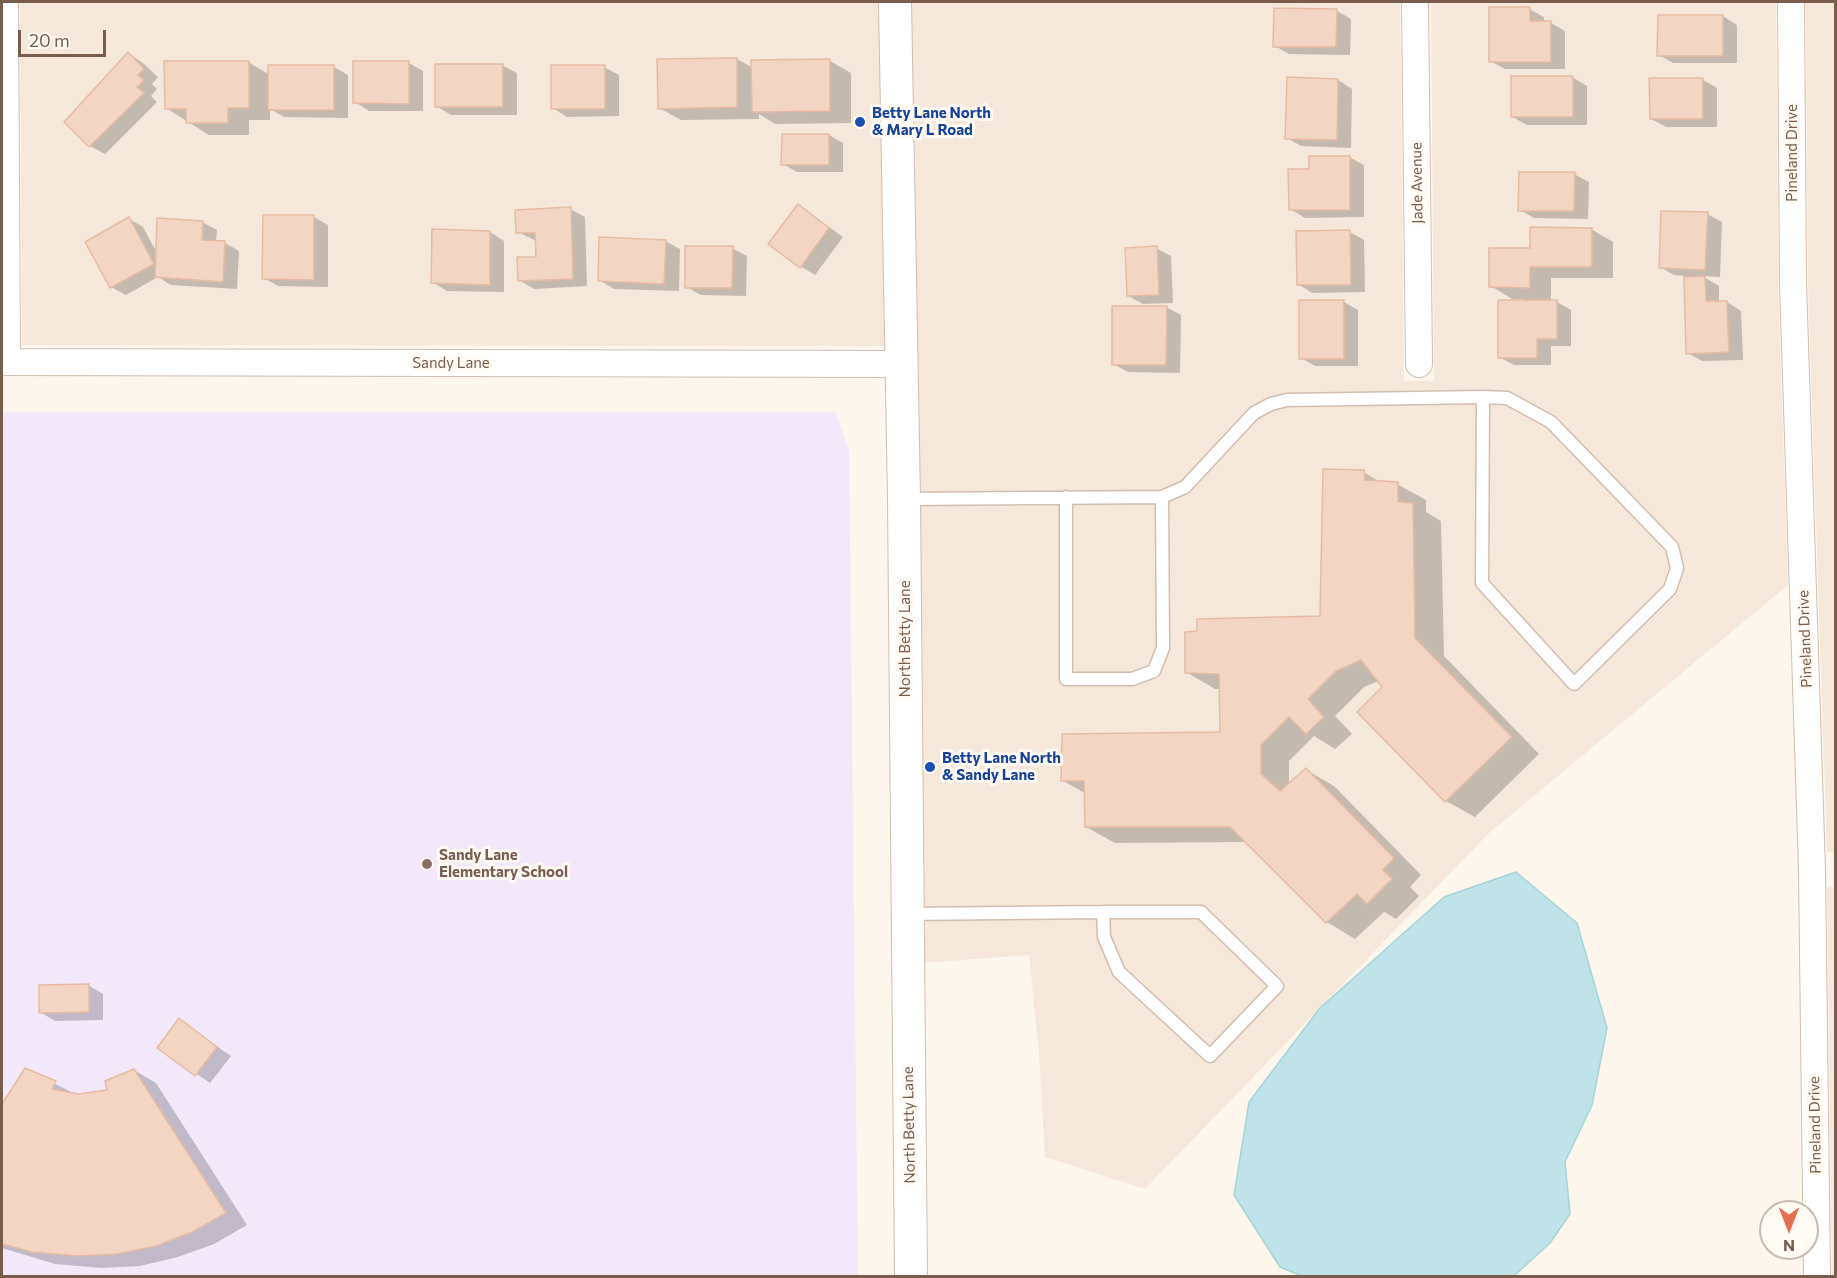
<!DOCTYPE html>
<style>
body{margin:0}
#map{position:relative;width:1837px;height:1278px;overflow:hidden;background:#fdf6ec;font-family:Commissioner,sans-serif}
canvas{display:block}
.frame{position:absolute;inset:0;border:3px solid #7a5c4d;pointer-events:none}
.north{position:absolute;left:1759px;top:1200px;width:60px;height:60px;box-sizing:border-box;background:#fffaf3;border:2px solid #cabbb1;border-radius:50%;rotate:180deg;font-size:16px;font-weight:700;line-height:24px;text-align:center;color:#7a5c4d}
.north::after{content:'';display:block;margin:auto;width:21px;height:27px;background:#e76f51;clip-path:polygon(50% 0,100% 100%,50% 72%,0 100%)}
.scale{position:absolute;left:18px;top:30px;width:88px;height:27px;box-sizing:border-box;border:3px solid #7a5c4d;border-top:0;padding-left:8px;font-size:18px;line-height:21px;white-space:nowrap;color:#7a5c4d;-webkit-text-stroke:4px #fffaf3;paint-order:stroke}
</style>
<div id="map">
<canvas width="1837" height="1278"></canvas>
<div class="frame"></div>
<div class="north">N</div>
<div class="scale">20 m</div>
</div>
<script>
const ctx = document.querySelector('canvas').getContext('2d');
ctx.lineJoin = 'round';
function fill(path, color) { ctx.fillStyle = color; ctx.fill(path, 'evenodd'); }
const shape = rows => new Path2D(rows.map(r => 'M' + r).join(''));
function stroke(path, color, width, dash) { ctx.strokeStyle = color; ctx.lineWidth = width; ctx.lineCap = dash ? 'butt' : 'round'; ctx.setLineDash(dash || []); ctx.stroke(path); }
function label(font, color, halo, rows, align = 'center') {
  ctx.font = font + ' Commissioner,sans-serif'; ctx.lineWidth = 6; ctx.setLineDash([]); ctx.textBaseline = 'middle'; ctx.strokeStyle = halo; ctx.fillStyle = color; for (const [text, x, y, turn = 0] of rows) {
    ctx.save(); ctx.translate(x, y); ctx.rotate((+turn || 0) * Math.PI / 180); ctx.textAlign = isNaN(turn) ? turn : align; if (halo) ctx.strokeText(text, 0, 0); ctx.fillText(text, 0, 0); ctx.restore();
  }
}
fill(shape([
 [20,2,880,2,885,346,22,345],
 [911,2,1400,2,1404,381,1434,381,1431,2,1776,2,1778,284,1788,585,1488,834,1145,1189,1045,1157,1039,1052,1029,955,922,963,919,499],
 [1806,2,1836,2,1835,852,1827,852,1808,283],
 [1827,887,1836,887,1835,1276,1832,1276]
]), '#f5e8da');
fill(shape([
 [2,412,836,412,849,451,858,1276,2,1276]
]), '#f3e8fa');
const water = shape([
 [1516,872,1577,923,1607,1028,1592,1105,1565,1162,1570,1214,1550,1243,1514,1276,1302,1276,1280,1267,1234,1195,1249,1102,1320,1008,1444,897,1516,872]
]);
fill(water, '#bfe3e8');
stroke(water, '#a5d3da', 1.5);
fill(shape([
 [1529,9,1544,17,1544,23,1551,23,1565,31,1565,69,1505,69,1490,61],
 [1337,11,1351,19,1350,55,1289,54,1275,46],
 [1723,16,1737,25,1737,63,1673,63,1659,55],
 [129,54,143,63,158,77,152,84,157,89,151,96,157,102,105,154,90,146,66,122],
 [737,59,753,68,830,61,851,73,851,123,775,124,759,114,759,119,681,120,659,108,659,61],
 [248,62,270,75,334,67,348,75,348,118,284,117,270,109,270,120,249,120,249,135,209,135,166,108],
 [409,63,423,71,423,111,369,111,355,102],
 [502,65,517,73,517,115,451,115,436,106],
 [604,67,619,75,619,116,567,117,553,108],
 [1572,77,1587,86,1587,125,1527,125,1513,117],
 [1338,80,1352,89,1351,148,1301,146,1287,138],
 [1703,80,1717,88,1717,127,1666,127,1651,119],
 [783,135,829,135,843,143,843,172,797,172,783,164],
 [1349,157,1364,165,1364,217,1305,218,1290,209],
 [1574,174,1589,182,1588,219,1534,218,1520,210],
 [799,206,843,237,815,275,800,266],
 [570,209,585,217,587,286,534,289,519,280,537,258,536,241,518,232],
 [1707,214,1722,222,1720,277,1702,276,1719,286,1719,302,1727,302,1741,311,1743,360,1702,361,1688,353,1685,276,1674,275,1660,267],
 [314,217,328,225,328,287,278,286,264,278],
 [129,219,143,227,157,253,202,222,217,230,216,242,225,243,239,251,237,289,171,285,158,277,126,295,111,287],
 [1591,229,1613,242,1613,278,1551,278,1551,302,1557,302,1571,310,1571,346,1551,346,1551,365,1514,365,1499,357,1524,299,1512,299,1491,286,1531,250],
 [490,232,504,241,504,292,447,291,432,282],
 [1350,232,1364,240,1365,292,1312,293,1298,284],
 [665,241,680,249,679,291,614,289,599,280],
 [732,248,747,256,746,296,701,295,686,287],
 [1156,248,1171,256,1173,303,1143,304,1128,296],
 [1344,302,1358,310,1358,366,1315,366,1301,358],
 [1166,307,1181,315,1180,373,1128,372,1113,364],
 [1363,472,1382,483,1397,484,1426,500,1426,512,1441,521,1444,656,1539,754,1475,817,1446,801,1359,712,1384,687,1379,681,1364,687,1335,716,1352,734,1335,749,1314,736,1289,761,1289,785,1306,770,1334,786,1421,875,1410,887,1419,896,1396,919,1384,912,1355,939,1327,922,1247,842,1115,843,1086,827,1086,794,1062,780,1221,734,1221,689,1215,689,1186,672,1322,618],
 [88,985,103,994,103,1020,55,1021,40,1012],
 [179,1020,231,1056,210,1083,159,1048],
 [26,1069,77,1095,109,1091,134,1070,156,1083,247,1225,214,1244,178,1257,140,1266,101,1268,55,1264,2,1248,2,1107]
]), '#0003');
const building = shape([
 [1489,7,1530,7,1530,21,1551,21,1551,62,1489,62,1489,7],
 [1274,8,1337,9,1336,47,1273,47,1274,8],
 [1658,15,1723,15,1723,56,1657,56,1658,15],
 [128,52,144,69,138,75,144,80,137,87,144,93,89,147,64,122,128,52],
 [737,58,737,107,658,109,657,59,737,58],
 [830,59,830,111,752,112,751,60,830,59],
 [164,61,249,61,249,108,228,108,228,123,186,123,186,109,165,109,164,61],
 [353,61,409,61,409,104,353,103,353,61],
 [435,64,503,64,503,107,435,107,435,64],
 [268,65,334,65,334,110,268,110,268,65],
 [551,65,605,65,605,109,551,109,551,65],
 [1511,76,1573,76,1573,117,1511,117,1511,76],
 [1287,77,1338,79,1337,140,1285,139,1287,77],
 [1649,78,1703,78,1703,119,1650,119,1649,78],
 [782,134,829,134,829,165,781,165,782,134],
 [1309,156,1350,156,1350,210,1289,210,1288,169,1309,169,1309,156],
 [1519,172,1575,172,1574,211,1518,211,1519,172],
 [798,204,829,228,800,268,768,244,798,204],
 [571,207,573,279,518,281,517,257,536,257,535,233,516,233,515,210,571,207],
 [1661,211,1708,212,1705,270,1659,268,1661,211],
 [263,215,314,215,314,280,262,279,263,215],
 [129,217,154,264,110,288,85,242,129,217],
 [157,218,203,221,202,240,225,241,223,282,155,277,157,218],
 [1530,227,1592,228,1592,267,1530,267,1530,288,1489,287,1489,248,1530,248,1530,227],
 [432,229,490,231,490,285,431,283,432,229],
 [1350,230,1351,285,1297,285,1296,231,1350,230],
 [599,237,666,240,664,284,598,281,599,237],
 [685,246,733,246,732,288,685,288,685,246],
 [1157,246,1159,295,1127,296,1125,248,1157,246],
 [1705,276,1706,301,1727,301,1729,352,1686,354,1684,277,1705,276],
 [1299,300,1344,300,1344,359,1299,359,1299,300],
 [1498,300,1557,300,1557,339,1537,339,1537,358,1498,358,1498,300],
 [1112,306,1167,306,1166,365,1112,365,1112,306],
 [1323,469,1364,470,1365,480,1398,482,1398,502,1413,503,1415,638,1512,737,1445,802,1357,712,1382,687,1361,660,1336,671,1308,699,1324,717,1306,734,1289,717,1261,745,1261,774,1280,791,1306,768,1394,858,1383,870,1392,879,1367,904,1357,894,1326,923,1230,827,1085,827,1084,781,1061,781,1062,734,1220,732,1219,674,1185,673,1185,632,1197,631,1197,619,1320,616,1323,469],
 [89,984,89,1012,39,1013,39,985,89,984],
 [179,1018,217,1047,195,1076,157,1048,179,1018],
 [25,1068,56,1081,52,1089,78,1094,107,1090,105,1081,134,1069,226,1213,192,1232,156,1246,117,1254,78,1256,32,1252,2,1244,2,1104,25,1068]
]);
fill(building, '#f3d5c3');
stroke(building, '#e6bba3', 1.5);
const service = shape([
 [1066,497,1066,679,1132,679,1154,671,1163,648,1162,497],
 [905,499,1162,497,1185,487,1254,413,1271,404,1287,400,1483,397,1507,398,1551,422,1672,547,1677,568,1670,589,1574,684,1482,583,1483,397],
 [907,914,1103,912,1201,912,1277,986,1210,1056,1119,972,1104,937,1103,912]
]);
const minor = shape([
 [5,2,7,362],
 [1415,2,1419,364],
 [1791,2,1793,283,1812,870,1817,1276],
 [2,362,901,364]
]);
const tertiary = shape([
 [895,2,904,499,911,1276]
]);
stroke(service, '#d1beb0', 15);
stroke(minor, '#d1beb0', 28);
stroke(tertiary, '#d1beb0', 34);
stroke(service, '#fff', 12);
stroke(minor, '#fff', 26);
stroke(tertiary, '#fff', 32);
for (const [x, y, r, color] of [
 [860,122,6,"#1a4fb4"],
 [930,767,6,"#1a4fb4"],
 [427,864,6,"#8d6e63"]
]) { const dot = new Path2D(); dot.arc(x, y, r, 0, 2 * Math.PI); ctx.fillStyle = color; ctx.fill(dot); stroke(dot, '#fffaf3', 2); }
label('bold 15px', '#164399', '#fffaf3', [
 ["Betty Lane North",872,113],
 ["& Mary L Road",872,130],
 ["Betty Lane North",942,758],
 ["& Sandy Lane",942,775]
], 'left');
label('15px', '#7a5c4d', '#fffaf3', [
 ["Pineland Drive",1792,153,-90],
 ["Jade Avenue",1417,183,-91],
 ["Sandy Lane",451,363],
 ["North Betty Lane",905,639,-90],
 ["Pineland Drive",1805,639,-92],
 ["North Betty Lane",909,1125,-91],
 ["Pineland Drive",1815,1125,-91]
]);
label('bold 15px', '#785e54', '#fffaf3', [
 ["Sandy Lane",439,855],
 ["Elementary School",439,872]
], 'left');
</script>
